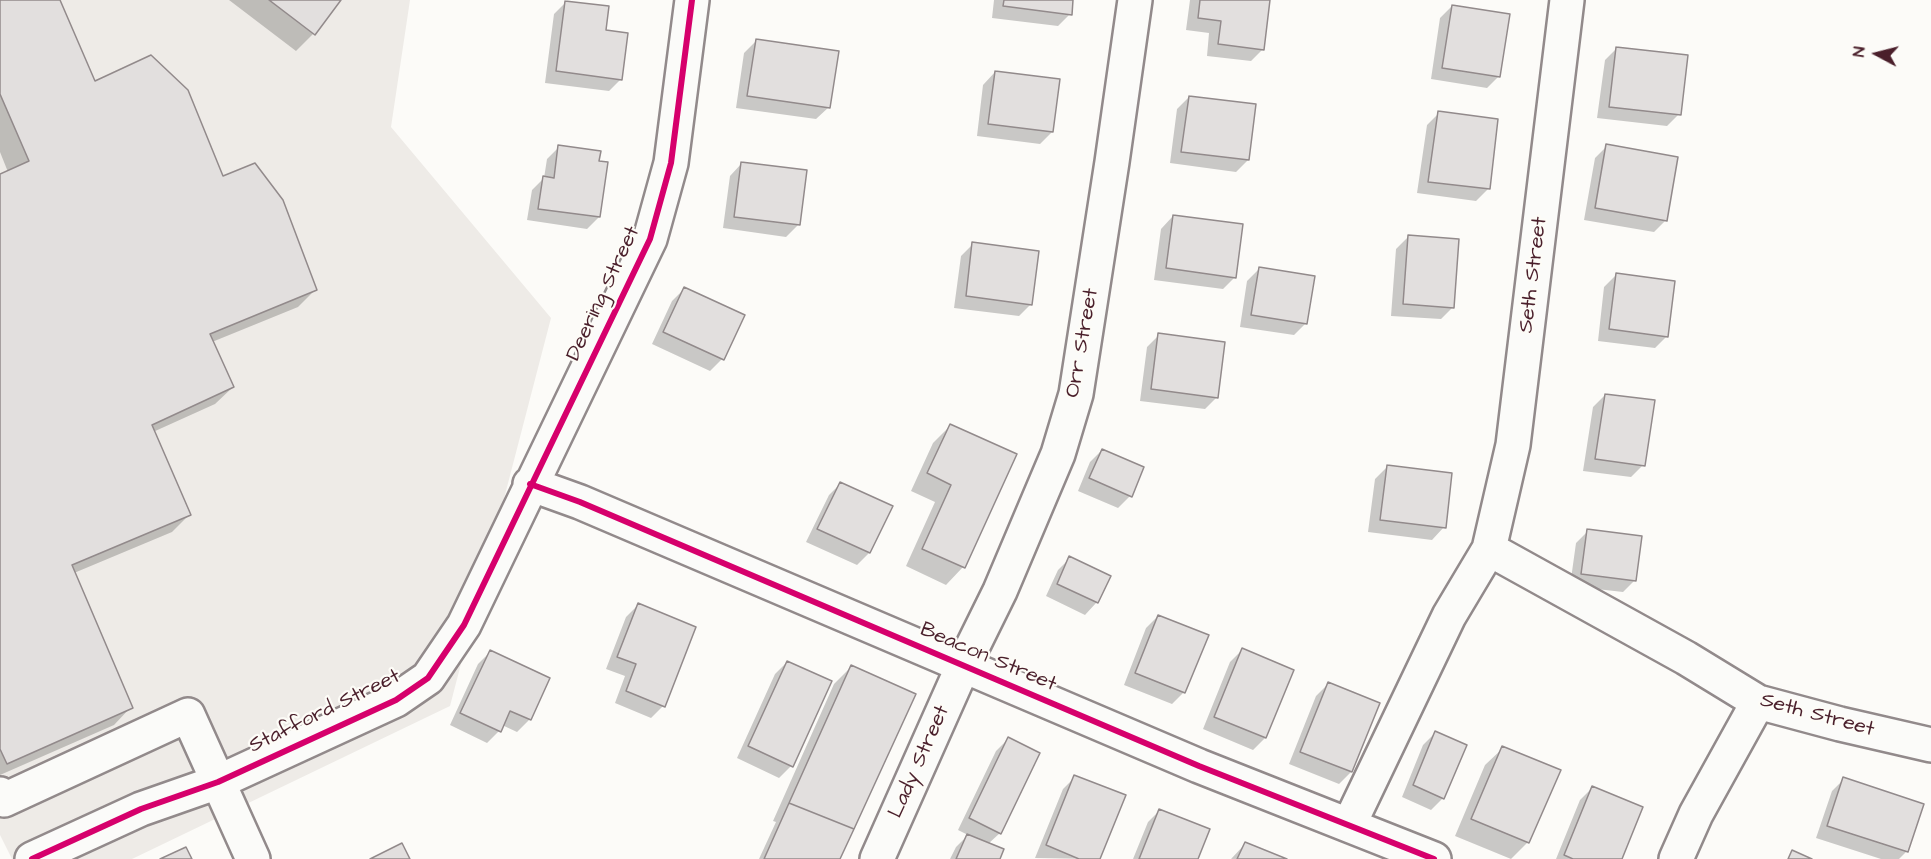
<!DOCTYPE html>
<style>
body{margin:0}
#map{position:relative;width:1931px;height:859px;overflow:hidden;background:#fcfbf8;font-family:"Architects Daughter",sans-serif}
canvas{display:block}
.north{position:absolute;left:1847px;top:24px;width:60px;height:60px;-webkit-text-stroke:4px #fdfcf7;paint-order:stroke;rotate:277deg;font-size:16px;font-weight:700;line-height:24px;text-align:center;color:#4a1f2b}
.north::after{content:'';display:block;margin:auto;width:21px;height:27px;background:#4a1f2b;clip-path:polygon(50% 0,100% 100%,50% 72%,0 100%)}
</style>
<div id="map">
<canvas width="1931" height="859"></canvas>
<div class="north">N</div>
</div>
<script>
const ctx = document.querySelector('canvas').getContext('2d');
ctx.lineJoin = 'round';
function fill(path, color) { ctx.fillStyle = color; ctx.fill(path, 'evenodd'); }
const shape = rows => new Path2D(rows.map(r => 'M' + r).join(''));
function stroke(path, color, width, dash) { ctx.strokeStyle = color; ctx.lineWidth = width; ctx.lineCap = dash ? 'butt' : 'round'; ctx.setLineDash(dash || []); ctx.stroke(path); }
function label(font, color, halo, rows, align = 'center') {
  ctx.font = font + ' "Architects Daughter",sans-serif'; ctx.lineWidth = 4.5; ctx.setLineDash([]); ctx.textBaseline = 'middle'; ctx.strokeStyle = halo; ctx.fillStyle = color; for (const [text, x, y, turn = 0] of rows) {
    ctx.save(); ctx.translate(x, y); ctx.rotate((+turn || 0) * Math.PI / 180); ctx.textAlign = isNaN(turn) ? turn : align; if (halo) ctx.strokeText(text, 0, 0); ctx.fillText(text, 0, 0); ctx.restore();
  }
}
fill(shape([
 [0,0,410,0,391,127,551,318,450,706,132,859,12,859,0,835]
]), '#eeebe7');
fill(shape([
 [0,0,58,0,95,83,223,178,316,289,298,307,212,342,233,387,215,404,153,432,190,514,172,532,74,573,131,707,114,725,0,775,0,176,8,172,0,152],
 [229,0,339,0,313,34,296,51],
 [994,0,1072,0,1070,14,1058,26,992,18],
 [1190,0,1269,0,1263,49,1251,61,1207,56,1209,33,1186,30],
 [566,2,604,31,621,79,609,91,545,83,554,14],
 [1452,6,1499,76,1487,88,1431,79,1440,18],
 [756,41,829,107,816,119,736,108,744,53],
 [1617,48,1679,114,1667,126,1597,118,1605,60],
 [995,72,1052,132,1040,144,977,136,983,85],
 [1189,97,1248,160,1236,172,1170,163,1177,109],
 [1439,113,1488,189,1476,201,1417,193,1427,125],
 [1607,146,1666,220,1654,232,1584,220,1595,158],
 [559,147,599,217,587,229,527,220,532,190,544,178,547,159],
 [742,163,798,225,786,237,723,228,730,176],
 [1173,216,1235,277,1223,289,1154,280,1161,229],
 [1408,237,1453,307,1441,319,1391,316,1396,249],
 [973,244,1031,304,1019,316,954,308,961,256],
 [1259,269,1306,323,1294,335,1240,327,1247,281],
 [1616,275,1667,336,1655,348,1598,341,1604,287],
 [684,289,722,359,710,371,652,344,672,301],
 [1159,335,1217,397,1205,409,1140,401,1147,347],
 [1605,395,1643,465,1631,477,1583,471,1593,407],
 [950,426,1015,455,963,567,946,585,906,566,935,502,911,491,933,443],
 [1102,450,1130,496,1118,508,1078,491,1090,462],
 [1387,467,1444,527,1432,540,1368,532,1375,479],
 [841,483,869,553,857,565,806,542,829,495],
 [1588,531,1635,580,1623,592,1570,586,1576,543],
 [1070,558,1109,576,1096,603,1085,615,1046,596,1058,570],
 [638,605,663,706,651,718,615,703,625,676,606,669,626,617],
 [1158,616,1184,692,1172,704,1124,685,1146,628],
 [1242,650,1292,670,1265,738,1253,750,1203,729,1230,662],
 [490,652,548,679,529,720,517,732,502,725,499,731,487,743,450,725,478,664],
 [787,662,791,766,779,778,737,758,775,674],
 [851,667,839,859,759,859,776,822,773,821,834,684],
 [1328,684,1378,704,1351,772,1339,784,1289,764,1316,696],
 [1435,733,1443,798,1431,810,1402,797,1423,745],
 [1008,739,1000,833,988,844,999,859,950,859,956,847,968,835,958,830,996,751],
 [1503,748,1528,842,1511,859,1455,836,1485,765],
 [1075,777,1098,859,1035,858,1063,789],
 [1844,779,1907,851,1899,859,1881,859,1816,838,1832,791],
 [1592,788,1620,859,1556,859,1580,800],
 [1160,810,1197,859,1133,859,1148,822],
 [1245,844,1283,859,1231,859]
]), '#0003');
const building = shape([
 [0,0,60,0,95,81,151,55,188,90,223,176,255,163,283,200,317,290,210,334,234,387,152,425,191,515,72,565,133,708,7,764,0,749,0,174,29,161,0,94,0,0],
 [269,0,341,0,315,35,269,0],
 [1004,0,1073,0,1072,15,1003,6,1004,0],
 [1200,0,1270,0,1264,50,1218,44,1221,21,1198,18,1200,0],
 [565,1,609,6,606,30,628,33,622,80,556,71,565,1],
 [1452,5,1510,14,1500,77,1442,68,1452,5],
 [756,39,839,51,830,108,747,96,756,39],
 [1616,47,1688,55,1681,115,1609,107,1616,47],
 [995,71,1060,79,1053,132,988,124,995,71],
 [1189,96,1256,104,1249,160,1181,152,1189,96],
 [1438,111,1498,119,1490,189,1428,182,1438,111],
 [1606,144,1678,157,1667,221,1595,208,1606,144],
 [558,145,601,151,599,161,608,162,600,217,538,209,543,176,554,178,558,145],
 [741,162,807,170,800,225,734,217,741,162],
 [1173,215,1243,224,1236,278,1166,268,1173,215],
 [1408,235,1459,239,1454,308,1403,304,1408,235],
 [972,242,1039,251,1032,305,966,296,972,242],
 [1259,267,1315,276,1307,324,1251,315,1259,267],
 [1616,273,1675,281,1668,337,1609,329,1616,273],
 [684,287,745,315,724,360,663,332,684,287],
 [1158,333,1225,342,1218,398,1151,389,1158,333],
 [1605,394,1655,400,1645,466,1595,459,1605,394],
 [950,424,1017,454,965,568,922,549,951,485,927,473,950,424],
 [1102,449,1144,467,1132,497,1089,478,1102,449],
 [1387,465,1452,473,1446,528,1380,520,1387,465],
 [840,482,893,506,870,553,817,529,840,482],
 [1587,529,1642,536,1636,581,1581,574,1587,529],
 [1069,556,1111,576,1098,603,1057,584,1069,556],
 [638,603,696,627,665,707,626,691,636,664,617,657,638,603],
 [1158,615,1209,635,1185,693,1135,673,1158,615],
 [1242,648,1294,670,1266,738,1214,717,1242,648],
 [490,650,550,678,531,720,510,711,501,732,460,713,490,650],
 [787,661,832,681,793,767,748,746,787,661],
 [851,665,916,694,854,829,789,803,851,665],
 [1328,682,1380,703,1352,772,1300,752,1328,682],
 [1435,731,1467,745,1444,799,1413,785,1435,731],
 [1008,737,1040,753,1001,834,969,818,1008,737],
 [1502,746,1561,770,1529,843,1471,819,1502,746],
 [1074,775,1126,795,1100,859,1079,859,1046,845,1074,775],
 [1843,777,1924,804,1908,852,1827,826,1843,777],
 [1592,786,1643,807,1622,859,1573,859,1564,855,1592,786],
 [789,803,854,829,840,859,764,859,789,803],
 [1159,809,1210,829,1198,859,1139,859,1159,809],
 [967,834,1004,849,1000,859,956,859,967,834],
 [1245,842,1287,859,1237,859,1245,842],
 [402,843,410,859,370,859,402,843],
 [186,847,192,859,160,859,186,847],
 [1792,850,1812,859,1788,859,1792,850]
]);
fill(building, '#e2dfde');
stroke(building, '#928a8b', 1.5);
const minor = shape([
 [530,484,580,502,1199,766,1434,859],
 [1489,549,1686,658,1758,702,1840,724,1931,745],
 [0,794,4,800,188,715,253,859],
 [1349,825,1449,616,1489,549,1513,445,1567,0],
 [32,859,141,809,218,782,396,700,428,678,464,625,650,239,671,163,692,0],
 [877,859,963,666,1000,591,1058,454,1076,394,1112,162,1135,0],
 [1676,859,1696,814,1758,702]
]);
stroke(minor, '#928a8b', 38);
stroke(minor, '#fbfbf9', 33);
stroke(shape([
 [530,484,580,502,1199,766,1434,859],
 [32,859,141,809,218,782,396,700,428,678,464,625,650,239,671,163,692,0]
]), '#d6006c', 6);
label('21px', '#4a1f2b', '#fdfcf7', [
 ["Seth Street",1534,275,-83],
 ["Deering Street",604,294,-65],
 ["Orr Street",1083,343,-80],
 ["Beacon Street",988,658,23],
 ["Stafford Street",325,712,-26],
 ["Seth Street",1817,716,15],
 ["Lady Street",920,762,-66]
]);
</script>
